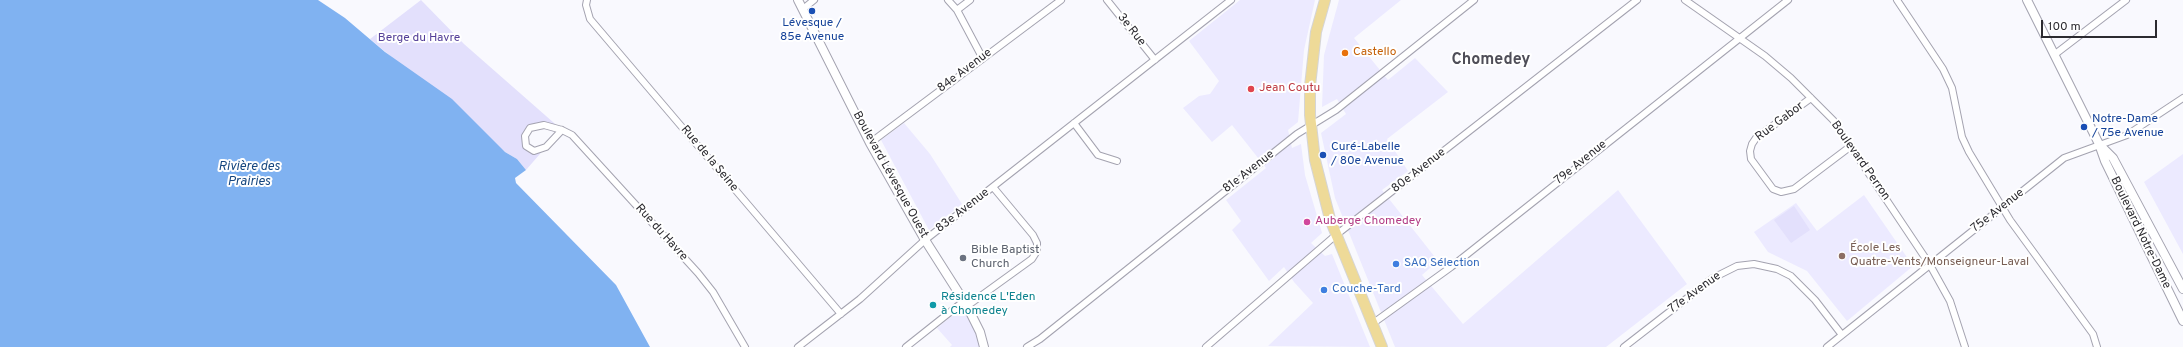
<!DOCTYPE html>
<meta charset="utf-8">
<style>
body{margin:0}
#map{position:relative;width:2183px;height:347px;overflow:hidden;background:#f9f9fe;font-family:Overpass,sans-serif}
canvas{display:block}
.scale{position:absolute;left:2041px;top:20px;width:116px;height:18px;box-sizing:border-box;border:2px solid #2c2b30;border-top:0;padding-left:5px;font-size:12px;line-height:14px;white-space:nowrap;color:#2c2b30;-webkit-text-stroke:3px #fff;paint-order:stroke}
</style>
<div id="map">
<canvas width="2183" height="347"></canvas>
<div class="scale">100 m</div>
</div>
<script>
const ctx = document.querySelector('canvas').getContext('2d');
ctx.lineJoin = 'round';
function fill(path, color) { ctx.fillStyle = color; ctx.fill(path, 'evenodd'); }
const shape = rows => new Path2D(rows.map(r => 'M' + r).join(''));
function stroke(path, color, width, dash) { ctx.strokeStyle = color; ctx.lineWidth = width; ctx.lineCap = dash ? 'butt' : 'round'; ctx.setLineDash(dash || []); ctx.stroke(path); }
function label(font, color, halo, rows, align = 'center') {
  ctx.font = font + ' Overpass,sans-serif'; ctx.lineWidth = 4; ctx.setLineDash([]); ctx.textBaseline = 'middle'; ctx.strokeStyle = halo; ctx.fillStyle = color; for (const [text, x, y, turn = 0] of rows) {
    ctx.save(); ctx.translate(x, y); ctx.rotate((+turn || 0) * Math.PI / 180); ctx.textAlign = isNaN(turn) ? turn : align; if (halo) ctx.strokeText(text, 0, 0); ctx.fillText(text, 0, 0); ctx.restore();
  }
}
fill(shape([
 [1240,0,1315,0,1304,50,1298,122,1288,130,1292,148,1301,144,1305,175,1322,233,1311,243,1325,256,1332,254,1370,347,1268,346,1313,303,1294,282,1284,267,1269,281,1232,230,1241,221,1226,200,1266,168,1232,125,1212,142,1183,108,1199,96,1210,94,1219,81,1189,41],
 [1339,0,1401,0,1354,38,1388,80,1415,58,1448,92,1387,139,1408,171,1382,190,1438,261,1422,275,1463,324,1618,190,1687,284,1606,347,1395,347,1335,198,1321,133,1346,114,1337,99,1322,107,1324,55],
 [904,123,930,154,962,204,929,230,881,140],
 [2183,154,2183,254,2144,182],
 [1864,195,1913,266,1847,321,1807,271,1768,252,1754,232,1796,203,1817,231],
 [963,307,978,338,981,347,950,347,952,345,937,328]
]), '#eceaff');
fill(shape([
 [421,0,464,44,562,130,544,125,530,128,525,136,526,146,534,151,546,147,526,170,517,159,505,152,370,39],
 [1794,206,1810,230,1791,243,1774,220]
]), '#e3e0fc');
fill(shape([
 [0,0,318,0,345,18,385,52,452,99,505,152,517,159,526,170,515,178,516,183,616,285,650,347,0,347]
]), '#80b2f1');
const minor = shape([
 [587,0,586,5,590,19,841,314],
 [948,0,957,10,970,0],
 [1107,0,1155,60],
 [1685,0,1765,56,1791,78,1833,120,1930,265,1950,301,1965,347],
 [1897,0,1943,69,1952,88,1962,137,1969,152,2010,220,2093,334,2097,347],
 [803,9,814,0],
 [957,10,982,57],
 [2054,55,2126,0],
 [1811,98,1756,138,1752,144,1750,151,1751,159,1773,189,1781,192,1794,189,1851,146],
 [1074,123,1098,155,1117,161],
 [562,130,546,147,534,151,526,146,525,136,530,128,544,125,562,130,572,135,698,273,713,292,745,347],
 [870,143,1061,0],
 [967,306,1032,259,1037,251,1037,243,1033,235,993,187],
 [1372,324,1451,267,1788,0],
 [798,347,860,299,925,240,1231,0],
 [906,347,964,301],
 [1027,347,1040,339,1297,134,1336,110,1474,0],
 [1206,347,1336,235,1637,0],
 [1624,347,1713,278,1737,266,1754,264,1777,269,1791,276,1815,300,1842,335],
 [1827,347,2064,158,2127,135,2183,98]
]);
const tertiary = shape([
 [798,0,870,143,925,240,967,306,980,332,984,347],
 [2027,0,2099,144,2105,161,2183,321],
 [2101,146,2113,158,2183,289]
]);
const primary = shape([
 [1325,0,1316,32,1310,86,1310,115,1315,160,1330,219,1382,347]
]);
stroke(minor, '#a4a3b0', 8);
stroke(tertiary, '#a4a3b0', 10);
stroke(primary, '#d5d5d6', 12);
stroke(minor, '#fff', 6);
stroke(tertiary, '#fff', 8);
stroke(primary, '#eeda98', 10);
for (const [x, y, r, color] of [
 [812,11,4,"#1a4fb4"],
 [1345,53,4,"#e8710a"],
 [1251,89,4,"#e0444e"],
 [2084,127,4,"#1a4fb4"],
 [1323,155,4,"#1a4fb4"],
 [1307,222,4,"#d1479c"],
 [1842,256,4,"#8d6e63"],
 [963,258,4,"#6b7280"],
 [1396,264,4,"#3f7fe0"],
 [1324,290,4,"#3f7fe0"],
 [933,305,4,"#0f9aa8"]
]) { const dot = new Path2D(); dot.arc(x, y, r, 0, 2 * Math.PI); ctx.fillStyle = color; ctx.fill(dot); stroke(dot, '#fff', 1.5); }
label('12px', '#164399', '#fff', [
 ["Lévesque /",812,24,"center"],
 ["85e Avenue",812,38,"center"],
 ["Notre-Dame",2092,120],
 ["/ 75e Avenue",2092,134],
 ["Curé-Labelle",1331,148],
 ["/ 80e Avenue",1331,162]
], 'left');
label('12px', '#2c2b30', '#fff', [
 ["3e Rue",1131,30,52],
 ["84e Avenue",965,71,-37],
 ["Rue Gabor",1780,122,-37],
 ["Rue de la Seine",709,159,50],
 ["Boulevard Perron",1860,161,55],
 ["79e Avenue",1581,163,-39],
 ["80e Avenue",1419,171,-38],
 ["81e Avenue",1249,172,-38],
 ["Boulevard Lévesque Ouest",890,175,61],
 ["83e Avenue",963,211,-38],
 ["75e Avenue",1998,211,-38],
 ["Rue du Havre",661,233,48],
 ["Boulevard Notre-Dame",2140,233,64],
 ["77e Avenue",1695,293,-36]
]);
label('12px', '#554098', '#fff', [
 ["Berge du Havre",419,39]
]);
label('12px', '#c56008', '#fff', [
 ["Castello",1353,53]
], 'left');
label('12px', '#be3a42', '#fff', [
 ["Jean Coutu",1259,89]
], 'left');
label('12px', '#b23c85', '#fff', [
 ["Auberge Chomedey",1315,222]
], 'left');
label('12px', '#785e54', '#fff', [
 ["École Les",1850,249],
 ["Quatre-Vents/Monseigneur-Laval",1850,263]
], 'left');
label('12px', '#5b616d', '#fff', [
 ["Bible Baptist",971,251],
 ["Church",971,265]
], 'left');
label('12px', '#366cbe', '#fff', [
 ["SAQ Sélection",1404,264],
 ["Couche-Tard",1332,290]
], 'left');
label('12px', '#0d838f', '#fff', [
 ["Résidence L'Eden",941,298],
 ["à Chomedey",941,312]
], 'left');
label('italic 13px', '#15467f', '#fff', [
 ["Rivière des",249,167],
 ["Prairies",249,182]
]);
label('bold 16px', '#4f4e58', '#fff', [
 ["Chomedey",1491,61]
]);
</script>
